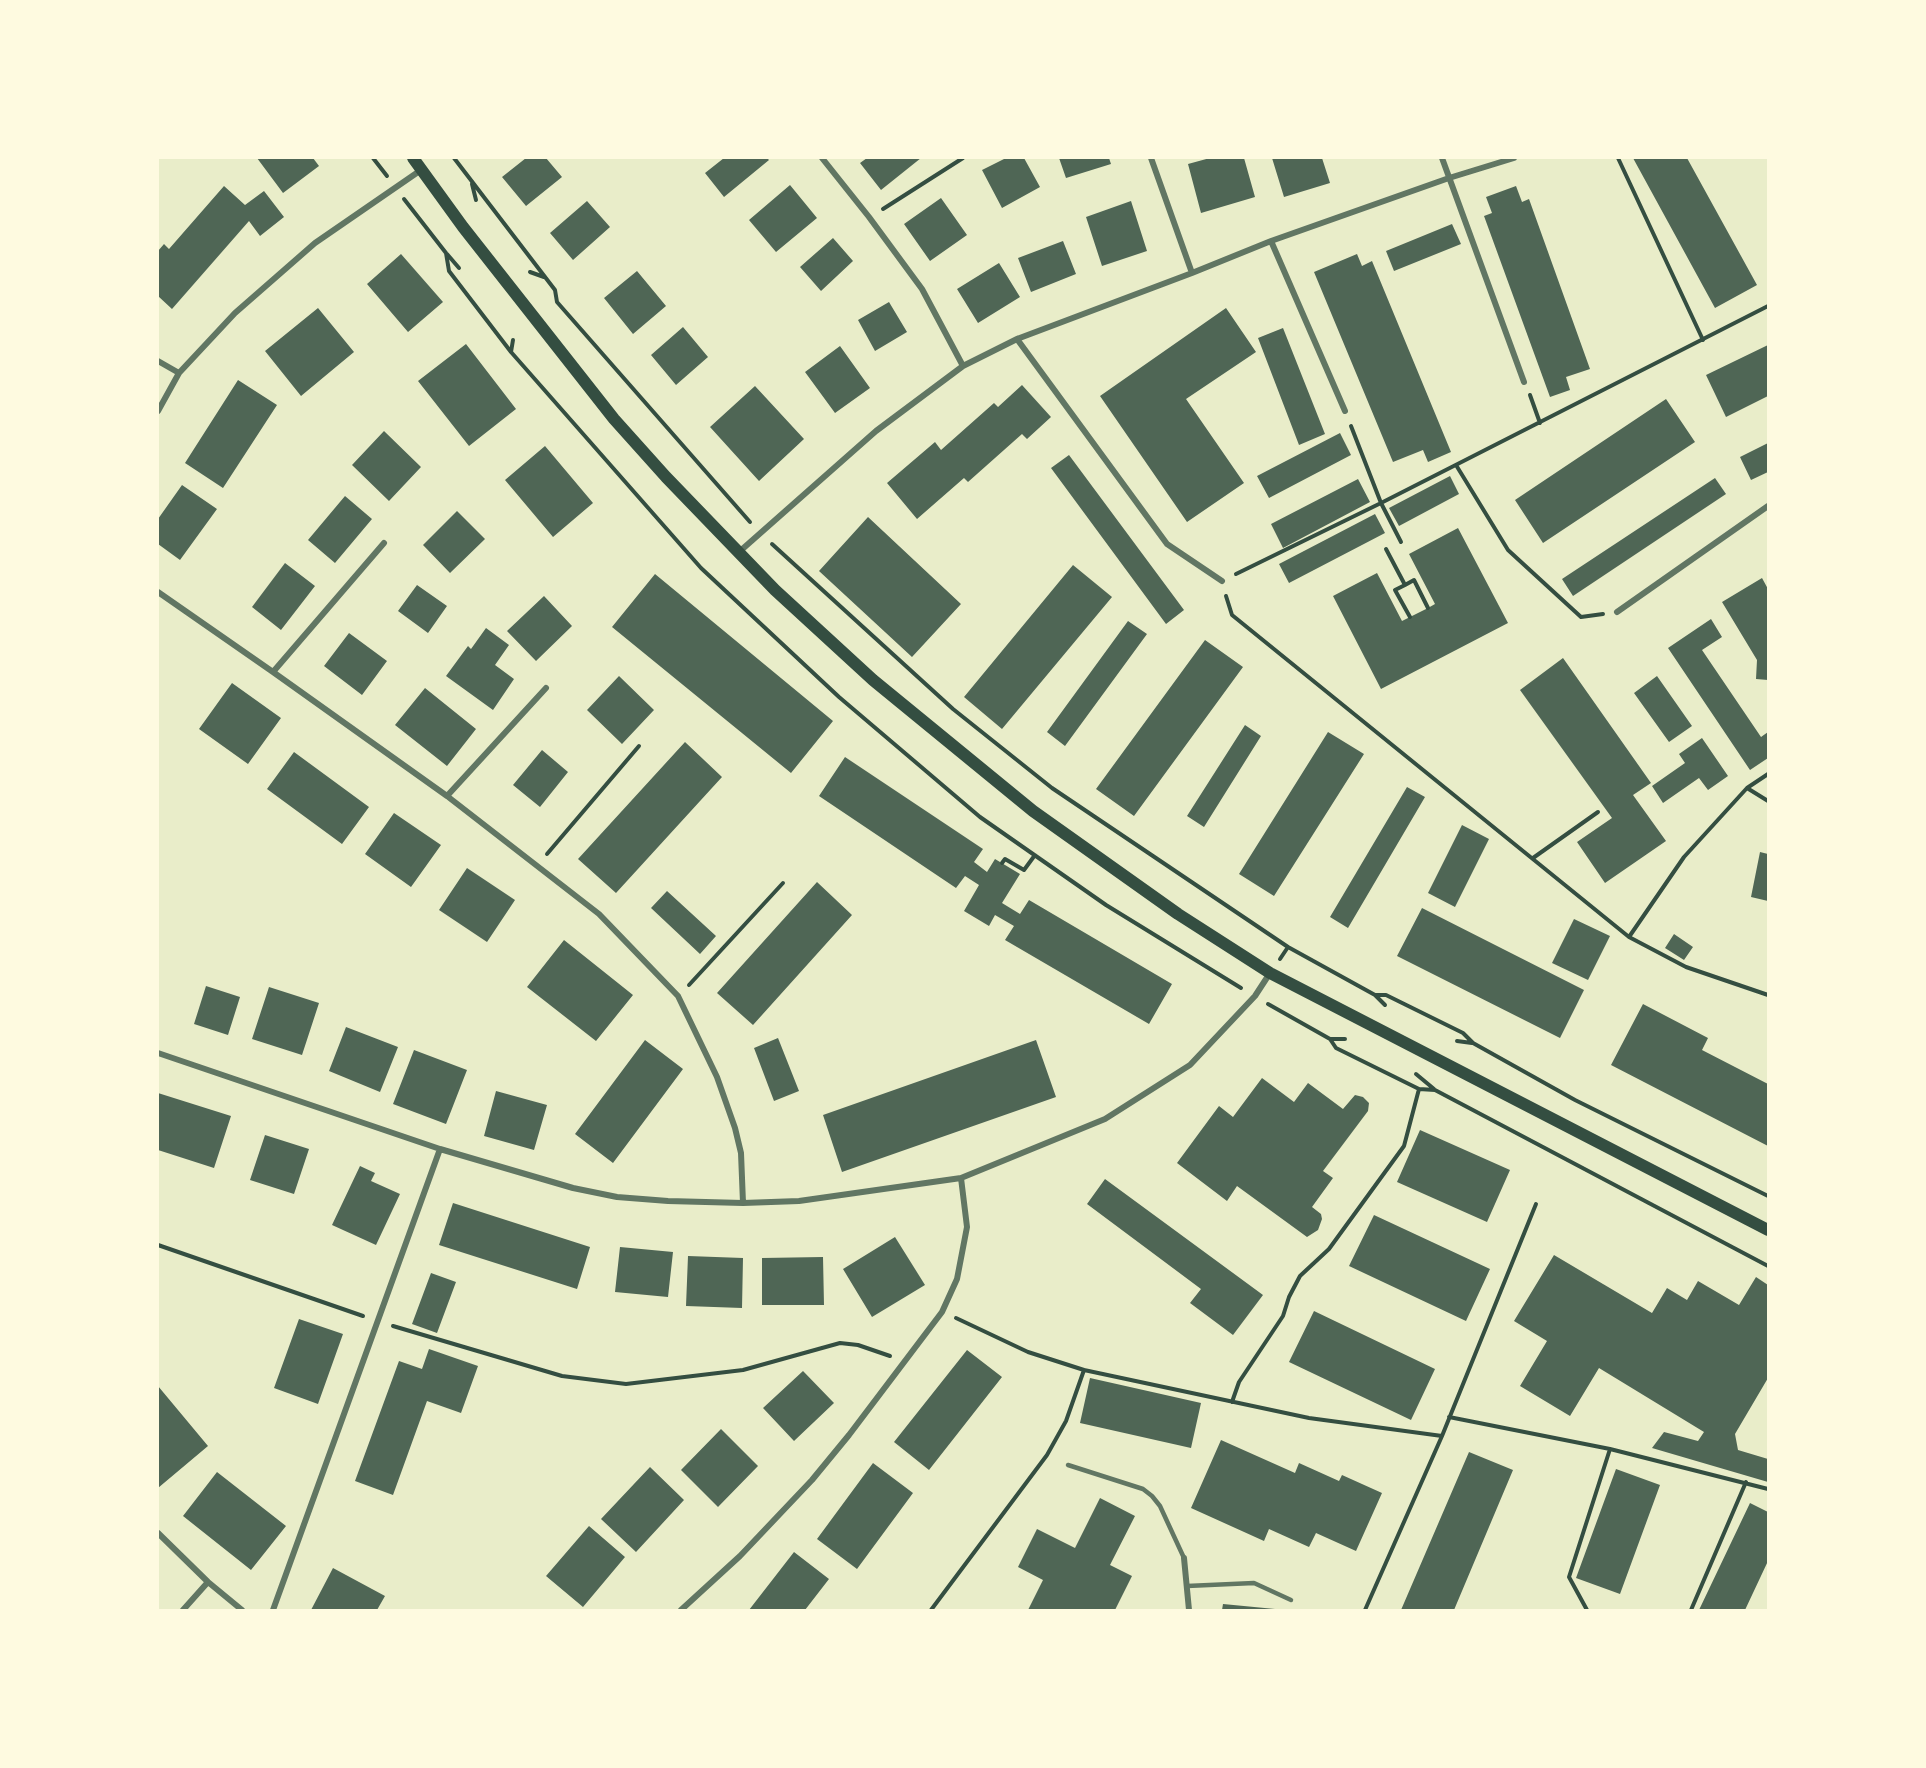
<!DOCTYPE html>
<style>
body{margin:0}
#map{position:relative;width:1926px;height:1768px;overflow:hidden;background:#e9edc9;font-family:"Open Sans",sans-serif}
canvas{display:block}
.frame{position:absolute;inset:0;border:159px solid #fefae0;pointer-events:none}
</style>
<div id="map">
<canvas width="1926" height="1768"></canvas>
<div class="frame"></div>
</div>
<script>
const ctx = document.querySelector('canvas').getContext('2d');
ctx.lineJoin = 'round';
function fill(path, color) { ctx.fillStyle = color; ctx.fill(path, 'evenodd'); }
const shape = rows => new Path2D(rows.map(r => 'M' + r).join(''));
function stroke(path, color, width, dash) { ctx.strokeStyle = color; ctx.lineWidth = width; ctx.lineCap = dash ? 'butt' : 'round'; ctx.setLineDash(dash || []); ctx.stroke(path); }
fill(shape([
 [257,158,313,158,319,166,283,193],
 [526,158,546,158,562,177,526,206,502,177],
 [724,158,767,158,769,160,724,197,705,173],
 [867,158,921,158,881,190,860,163],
 [1006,158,1024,158,1040,187,1002,208,982,170],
 [1059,158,1109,158,1111,164,1066,178],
 [1210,158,1244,158,1255,197,1201,213,1188,164],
 [1272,158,1322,158,1330,183,1284,197],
 [1633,158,1687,158,1757,285,1715,308],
 [790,185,817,218,776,252,749,220],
 [224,186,245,205,264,191,284,217,260,236,249,221,172,309,158,296,158,251,164,244,169,249],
 [1516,186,1522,202,1529,199,1590,369,1566,377,1570,390,1550,397,1484,216,1492,213,1486,197],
 [941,198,967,235,930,261,904,224],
 [587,201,610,227,573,260,550,233],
 [1131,201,1147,251,1102,266,1086,217],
 [1452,224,1461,244,1394,271,1386,251],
 [833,238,853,261,821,291,800,267],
 [1063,241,1076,274,1031,292,1018,258],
 [401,254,443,302,408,332,367,284],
 [1357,254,1362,266,1372,261,1451,452,1428,462,1423,450,1393,462,1314,272],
 [999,263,1020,297,978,323,957,289],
 [637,271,666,306,633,334,604,298],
 [889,302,907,332,875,351,858,320],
 [318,308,354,352,301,396,265,351],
 [1226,308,1256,352,1186,399,1244,483,1187,522,1100,396],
 [683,327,708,357,676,385,651,355],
 [1283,328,1325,434,1299,445,1258,338],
 [466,344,516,409,469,446,418,381],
 [1768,345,1768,396,1726,417,1706,375],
 [840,346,870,388,835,413,805,372],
 [238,380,277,405,223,488,185,463],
 [1022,385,1051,417,1027,439,1022,434,968,482,964,478,917,519,887,483,935,442,941,450,994,403,998,407],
 [755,386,804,439,759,481,710,427],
 [1666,399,1695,442,1543,543,1515,500],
 [384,431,421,467,389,501,352,465],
 [1340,433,1351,455,1269,498,1257,476],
 [1768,443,1768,472,1751,480,1740,457],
 [545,446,593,503,553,537,505,480],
 [1069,455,1184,610,1166,624,1051,468],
 [1450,476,1459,494,1399,526,1389,508],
 [1715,478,1726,494,1573,596,1562,579],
 [1358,479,1370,502,1283,548,1271,524],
 [182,485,217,509,180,560,158,544,158,519],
 [345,496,372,519,335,563,308,540],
 [457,511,485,539,450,573,423,545],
 [1375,514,1385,533,1289,583,1279,564],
 [868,517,961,604,912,657,819,571],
 [1458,528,1508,623,1381,689,1333,596,1377,573,1402,621,1428,608,1435,604,1409,554],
 [285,563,315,586,281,630,252,607],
 [1073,565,1112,597,1002,729,964,697],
 [655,574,833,721,791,773,612,627],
 [1762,578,1768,589,1768,680,1756,679,1757,660,1722,602],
 [417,585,447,606,428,633,398,611],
 [544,596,572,626,536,661,507,631],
 [1711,619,1722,637,1702,650,1761,737,1768,732,1768,758,1750,770,1668,648],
 [1128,621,1147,634,1065,746,1047,732],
 [486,628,509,645,495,665,514,679,493,710,446,676,468,646,471,649],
 [349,633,387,661,362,695,324,666],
 [1205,640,1243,667,1134,816,1096,789],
 [1563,658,1651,783,1633,795,1666,841,1605,883,1577,842,1612,818,1520,690],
 [619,676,654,710,622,744,587,710],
 [1657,676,1692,726,1669,742,1634,693],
 [232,683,281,718,248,764,199,729],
 [425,688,476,729,447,766,395,725],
 [1245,725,1261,736,1204,827,1187,816],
 [1328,732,1364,754,1274,896,1239,874],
 [1702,738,1728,776,1708,790,1699,778,1663,803,1652,786,1685,763,1679,754],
 [685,742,722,777,616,893,578,859],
 [542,750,568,772,540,807,513,785],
 [294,752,369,807,342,844,267,789],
 [845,757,983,849,974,862,987,872,995,859,1020,874,1002,903,1020,914,1029,900,1172,984,1149,1024,1005,940,1014,926,995,915,989,926,964,911,979,885,965,876,956,888,819,796],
 [1407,787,1425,797,1348,928,1330,917],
 [394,813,441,845,411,887,365,854],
 [1462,825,1489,839,1455,907,1428,893],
 [1760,852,1768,854,1768,901,1751,897],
 [467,868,515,900,487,942,439,910],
 [817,882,852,915,753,1025,717,993],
 [667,891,716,936,700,954,651,908],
 [1422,908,1584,990,1560,1038,1397,956],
 [1574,919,1610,936,1588,980,1552,963],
 [1674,934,1693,947,1684,960,1665,948],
 [564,940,633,995,596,1041,527,987],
 [206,986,240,997,228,1035,194,1024],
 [269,987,319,1003,302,1055,252,1039],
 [1643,1004,1708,1038,1702,1050,1768,1084,1768,1146,1611,1065],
 [346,1027,398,1047,380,1092,329,1071],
 [778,1038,799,1091,774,1101,754,1048],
 [645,1040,683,1069,613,1163,575,1134],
 [1036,1040,1056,1097,842,1172,823,1115],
 [414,1050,467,1070,446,1124,393,1104],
 [1262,1078,1294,1102,1308,1083,1343,1109,1355,1095,1363,1097,1369,1103,1368,1111,1323,1171,1333,1178,1312,1207,1321,1214,1322,1219,1318,1230,1307,1237,1237,1186,1227,1201,1177,1163,1219,1106,1233,1117],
 [496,1091,547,1105,534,1150,484,1136],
 [158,1093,231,1116,214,1168,158,1150],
 [1420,1130,1510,1170,1487,1222,1397,1182],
 [265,1135,309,1149,294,1194,250,1180],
 [360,1166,375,1173,371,1181,400,1194,376,1245,332,1225],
 [1105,1179,1263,1295,1233,1335,1190,1303,1201,1289,1087,1204],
 [453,1203,590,1247,577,1289,439,1245],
 [1374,1215,1490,1269,1466,1321,1349,1266],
 [895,1237,925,1285,872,1317,843,1269],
 [620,1247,673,1252,668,1297,615,1292],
 [1554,1255,1652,1313,1667,1288,1687,1300,1698,1281,1739,1305,1756,1277,1768,1285,1768,1378,1735,1434,1738,1450,1768,1459,1768,1482,1652,1448,1664,1432,1698,1441,1704,1432,1599,1368,1570,1416,1520,1386,1547,1341,1514,1321],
 [688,1256,743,1258,742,1308,686,1306],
 [823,1257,824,1305,762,1305,762,1258],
 [431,1273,456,1282,437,1333,412,1324],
 [1314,1311,1435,1369,1411,1420,1289,1362],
 [299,1319,343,1334,318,1404,274,1388],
 [429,1349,478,1366,461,1413,427,1401,393,1495,355,1481,399,1361,422,1369],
 [967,1350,1002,1377,929,1470,894,1442],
 [803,1371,834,1403,794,1441,763,1408],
 [1090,1378,1201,1403,1191,1448,1080,1423],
 [158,1386,208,1446,158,1488],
 [721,1429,758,1466,718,1507,681,1470],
 [1221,1440,1295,1473,1299,1463,1339,1481,1342,1475,1382,1493,1356,1551,1316,1533,1309,1547,1269,1529,1264,1541,1191,1508],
 [1469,1452,1513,1470,1454,1610,1401,1610],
 [873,1463,913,1493,857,1569,817,1539],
 [650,1467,684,1500,636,1552,601,1519],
 [1616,1469,1660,1485,1620,1594,1576,1578],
 [217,1472,286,1526,251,1570,183,1516],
 [1100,1498,1135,1516,1110,1565,1132,1576,1115,1610,1028,1610,1043,1580,1018,1567,1037,1529,1075,1548],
 [1750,1503,1768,1512,1768,1561,1745,1610,1699,1610],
 [589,1526,625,1557,583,1607,546,1576],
 [794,1552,829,1579,805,1610,749,1610],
 [333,1568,385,1596,377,1610,311,1610],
 [1223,1604,1275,1609,1275,1610,1222,1610]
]), '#4f6655');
stroke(shape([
 [373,158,387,176],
 [454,158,555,290,557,302,750,522],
 [1618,158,1703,340],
 [472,184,476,200],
 [404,199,446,253,449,271,511,352,701,568,839,697,980,817,1106,905,1241,988],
 [883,209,963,158],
 [447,254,459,268],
 [530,272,544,277],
 [511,352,513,340],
 [1530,395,1540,423],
 [1351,426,1381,503,1401,542],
 [1456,465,1508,550,1581,617,1603,614],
 [772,544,953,709,1052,788,1288,947,1375,995,1386,995,1463,1033,1473,1043,1575,1100,1768,1196],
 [1386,549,1405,585,1395,590,1410,617],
 [1236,574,1381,503,1768,306],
 [1405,585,1414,580,1428,608],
 [1226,596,1232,615,1629,937,1686,967,1768,995],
 [1747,788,1768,801],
 [547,854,639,746],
 [1533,858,1598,812],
 [1002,863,1005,859,1024,870,1035,855],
 [1629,937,1684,857,1747,788,1768,774],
 [1280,959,1288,947],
 [689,985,783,883],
 [1375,995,1385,1005],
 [1268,1004,1330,1039,1336,1048,1419,1089,1435,1090,1768,1266],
 [1331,1039,1345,1039],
 [1457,1041,1472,1043],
 [1416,1074,1434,1089],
 [158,1245,363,1316],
 [956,1318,1028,1352,1084,1370,1309,1418,1442,1436],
 [393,1326,562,1376,626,1384,743,1370,840,1343,858,1345,890,1356],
 [1232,1402,1239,1382,1283,1316,1289,1297,1300,1276,1329,1249,1404,1146,1419,1089],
 [1449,1417,1610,1449,1569,1577,1587,1610],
 [1610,1449,1768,1489],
 [931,1610,1047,1455,1066,1421,1084,1370],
 [1365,1610,1442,1436,1536,1204],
 [1691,1610,1746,1482]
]), '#344e41', 4);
stroke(shape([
 [1068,1465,1143,1489,1152,1496,1160,1506,1184,1558],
 [1187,1586,1254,1583,1291,1600]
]), '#617663', 4.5);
stroke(shape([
 [822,158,869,217,922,289,963,366],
 [1151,158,1192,273],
 [1442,158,1524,382],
 [1271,241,1345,411],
 [1017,339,1167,544,1222,581],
 [158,361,179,373],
 [158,411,179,373,235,313,315,243,421,170],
 [739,552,876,431,963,366,1017,339,1192,273,1271,241,1449,178,1514,158],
 [158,592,273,672,447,796,599,914,678,996,717,1077,735,1128,741,1153,743,1203],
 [1617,612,1768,506],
 [273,672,384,543],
 [447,796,546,688],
 [158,1053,440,1149,573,1188,617,1197,668,1201,743,1203,799,1201,961,1178,1105,1119,1190,1065,1255,996,1270,973],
 [158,1533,208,1582,242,1610],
 [1184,1558,1189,1610],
 [183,1610,208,1582],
 [273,1610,440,1149],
 [681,1610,740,1556,812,1480,849,1435,942,1312,957,1279,967,1227,961,1178]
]), '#617663', 6);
stroke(shape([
 [413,158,463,227,614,419,666,477,775,590,873,680,1033,811,1178,914,1270,973,1768,1230]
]), '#344e41', 12);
</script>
